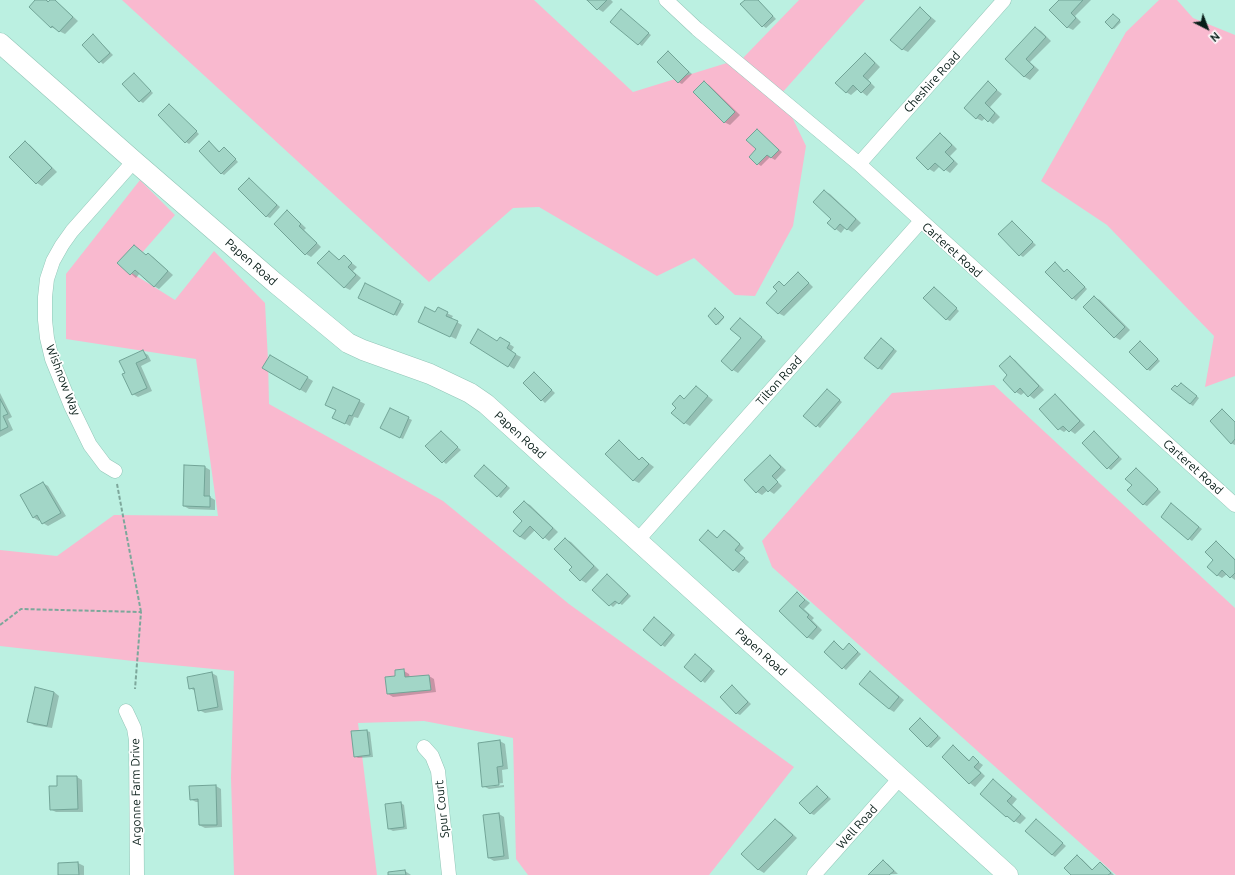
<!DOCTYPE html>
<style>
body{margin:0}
#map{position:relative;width:1235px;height:875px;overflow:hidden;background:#bbf0e1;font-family:Ubuntu,sans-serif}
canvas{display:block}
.north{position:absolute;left:1187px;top:8px;width:40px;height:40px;-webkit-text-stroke:3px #fff;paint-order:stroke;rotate:138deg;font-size:11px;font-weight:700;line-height:16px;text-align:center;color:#081d18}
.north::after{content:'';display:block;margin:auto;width:14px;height:18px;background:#081d18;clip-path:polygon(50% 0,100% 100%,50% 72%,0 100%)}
</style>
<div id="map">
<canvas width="1235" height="875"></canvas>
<div class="north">N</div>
</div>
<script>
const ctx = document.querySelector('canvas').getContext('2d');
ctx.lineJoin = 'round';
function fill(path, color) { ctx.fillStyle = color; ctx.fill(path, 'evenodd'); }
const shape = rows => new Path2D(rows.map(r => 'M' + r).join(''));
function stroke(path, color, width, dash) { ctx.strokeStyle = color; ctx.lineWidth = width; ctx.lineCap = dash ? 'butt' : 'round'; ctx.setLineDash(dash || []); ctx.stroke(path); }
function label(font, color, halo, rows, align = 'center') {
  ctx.font = font + ' Ubuntu,sans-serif'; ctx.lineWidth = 3.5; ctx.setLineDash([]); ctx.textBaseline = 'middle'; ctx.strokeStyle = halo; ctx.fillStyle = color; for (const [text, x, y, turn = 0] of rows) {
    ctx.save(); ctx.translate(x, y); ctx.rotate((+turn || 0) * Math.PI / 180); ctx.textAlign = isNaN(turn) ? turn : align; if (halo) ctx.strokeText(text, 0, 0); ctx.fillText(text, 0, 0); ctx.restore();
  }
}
fill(shape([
 [122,0,534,0,633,92,743,58,799,0,865,0,781,94,806,146,793,226,755,296,735,295,694,258,657,276,539,207,513,208,429,282],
 [1159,0,1177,0,1193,18,1235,35,1235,376,1205,387,1214,336,1107,225,1041,181,1126,32],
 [140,180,175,215,127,270,175,300,214,251,265,303,268,360,269,404,443,501,569,604,794,767,709,875,528,875,516,859,513,738,424,721,358,723,377,875,234,875,231,778,234,671,142,662,0,646,0,550,57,556,114,515,218,516,196,359,66,339,66,274],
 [994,385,1235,608,1235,875,1116,875,772,567,762,541,892,393]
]), '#f9b9cf');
fill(shape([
 [37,0,47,0,49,2,51,0,55,0,78,21,65,34,51,27],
 [589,0,611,0,613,2,603,12,598,9],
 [746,0,758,0,776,19,766,28,763,26],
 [1061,0,1091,0,1075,16,1081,22,1073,30,1067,27],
 [920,8,936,21,908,52,902,49],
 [624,13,651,35,642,46,611,22],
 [1114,16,1121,22,1114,29,1106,22],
 [1036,28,1041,31,1051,41,1030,62,1039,70,1030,80,1025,77,1006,59],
 [93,35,113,55,103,64,83,45],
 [668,53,692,74,682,84,678,82],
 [865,54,870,57,880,67,868,80,875,87,867,96,858,89,851,95,846,92],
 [134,74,153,93,143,103,140,101],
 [704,82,709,85,740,115,730,125,724,122],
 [988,83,1002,94,990,107,1000,117,993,124,985,118,982,121,976,118],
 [169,105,199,134,189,144,186,142],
 [757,130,782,152,775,160,770,157,761,166,758,164],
 [940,134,945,137,957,149,950,156,958,164,950,173,940,166,934,172,929,169,917,158],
 [25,142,30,145,57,172,42,186,37,183,11,157],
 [209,142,220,152,224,148,227,150,238,162,224,175,221,173],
 [249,179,280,207,270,218,266,216],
 [824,191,830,194,861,223,852,232,845,228,841,233,828,223,832,219],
 [287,212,292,215,306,228,304,230,321,247,311,257,306,254,275,224],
 [1012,222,1036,245,1023,257,1020,255],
 [134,246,147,256,148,254,153,257,173,275,159,289,154,286,140,273,136,278,119,263],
 [329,252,340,260,344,257,357,267,353,271,361,278,350,290,344,287],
 [1055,263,1065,272,1067,270,1070,272,1087,289,1076,301,1046,272],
 [798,274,803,277,813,287,784,316,778,313,779,282,785,286],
 [366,285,404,304,397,316,359,297],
 [935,288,959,311,950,321,946,319],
 [1094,297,1100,300,1130,330,1120,340,1115,337],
 [438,309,453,316,451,319,462,325,456,339,424,324,436,313],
 [717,310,724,318,718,325,717,324],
 [740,319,745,322,766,341,738,373,733,370,742,338],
 [500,338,514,347,511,352,521,357,514,369,471,343,498,342],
 [884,341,897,351,882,370,878,368],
 [1140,342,1160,361,1150,371,1147,369],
 [143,352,148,355,151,361,141,366,152,391,138,397,133,394,124,375],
 [271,356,313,381,306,393,264,368],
 [1010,357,1015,360,1044,390,1034,399,1025,392,1021,395,1016,392,1004,380,1009,375],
 [534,373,555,393,545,403,524,383],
 [1184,386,1199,398,1193,406,1190,404,1178,388],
 [696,387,713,400,690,426,685,423,677,408,680,397,685,400],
 [334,388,365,404,358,418,354,417,350,426,339,420],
 [830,392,842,402,820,428,805,416],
 [0,393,12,417,8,419,13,430,0,437],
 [1055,396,1060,399,1085,425,1075,434,1068,429,1064,432,1059,429],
 [390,409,412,420,403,439,384,430],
 [1223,410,1235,422,1235,445,1231,443],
 [441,432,461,450,446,464,427,446],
 [1094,432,1122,459,1111,470,1108,468],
 [619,441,624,445,640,460,642,458,654,467,639,483,633,480],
 [770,456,775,460,786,470,776,480,782,486,774,494,768,490,762,495,757,492,745,480],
 [185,466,205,467,210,470,210,497,215,500,215,510,189,509,184,506],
 [487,468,510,488,501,498,498,496],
 [1137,469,1161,492,1147,506,1143,504,1133,485],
 [43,483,48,486,66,516,48,526,43,523,41,519,39,521,33,517],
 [524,502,530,505,558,532,549,541,535,530,525,540,520,537,523,521],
 [1175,507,1202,529,1192,541,1189,539],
 [709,531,718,538,725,531,730,534,744,548,739,553,749,562,739,573,734,570,700,540],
 [565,539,571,542,599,570,586,583,581,580,573,567],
 [1216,543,1221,546,1235,559,1235,580,1227,574,1222,578,1217,575,1215,560],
 [607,575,631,596,622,605,618,602,613,607,593,590],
 [797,593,810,603,804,609,814,618,812,620,822,630,813,640,807,637,780,611],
 [655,618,675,635,665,647,662,645],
 [837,644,844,650,849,644,861,654,846,670,825,652],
 [698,657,715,671,705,683,685,667],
 [404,671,409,674,410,678,429,676,434,679,436,692,393,697,388,694,396,677],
 [212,673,217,676,223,710,205,713,199,710,195,691,190,688],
 [875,676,904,700,894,712,889,709],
 [732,686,751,704,740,715,736,713],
 [54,692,59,696,52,728,34,725,28,721],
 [921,719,941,738,931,748,927,746],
 [367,731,370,732,373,757,358,758,355,756],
 [500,741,505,744,508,769,502,770,503,783,487,785,487,787,504,785,504,787,489,789,483,786],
 [953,746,958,750,970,761,973,758,983,765,979,770,985,776,975,787,970,783,943,757],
 [77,777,82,780,83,812,56,812,50,809,58,787],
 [993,780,1017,799,1012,805,1026,818,1020,824,1006,816],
 [216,786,221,789,222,827,205,828,199,825,199,802,196,802,190,799,190,787],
 [818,787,831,799,814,815,810,813],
 [401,803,404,805,407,829,393,831,389,829],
 [499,814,504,817,509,859,494,861,489,858],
 [776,820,781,823,797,838,764,873,759,870,743,854],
 [1039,823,1066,846,1055,857,1052,855],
 [1077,856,1082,859,1094,871,1100,863,1106,867,1114,875,1072,875],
 [883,861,888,864,898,874,869,875],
 [78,863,84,866,84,875,59,875,59,864],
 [405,871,411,875,389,875]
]), '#0003');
const building = shape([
 [35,0,46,0,48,2,50,0,55,0,73,17,59,32,52,26,51,28,29,7,35,0],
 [587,0,607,0,597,10,587,0],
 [745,0,758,0,773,16,762,27,740,4,745,0],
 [1059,0,1083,0,1071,13,1076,18,1067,28,1049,10,1059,0],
 [920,7,931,18,902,50,890,40,920,7],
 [621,9,649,33,638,45,610,22,621,9],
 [1113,14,1120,20,1112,29,1105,22,1113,14],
 [1035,27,1046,37,1026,59,1034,67,1024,77,1005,59,1035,27],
 [93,34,110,53,99,63,82,45,93,34],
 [668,51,689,72,678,83,657,62,668,51],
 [865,53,875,63,863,76,871,83,861,93,853,85,846,93,835,83,865,53],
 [134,73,151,91,139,102,122,84,134,73],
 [704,81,735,112,724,123,693,92,704,81],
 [988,81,997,90,985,103,995,113,988,122,980,114,976,119,964,108,988,81],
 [169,104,197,131,185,143,158,115,169,104],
 [757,129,779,150,771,158,767,155,757,165,749,157,756,149,746,140,757,129],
 [940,133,952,145,945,152,954,161,944,171,935,163,928,170,916,158,940,133],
 [25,141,52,168,36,184,9,157,25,141],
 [209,141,219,152,224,147,236,159,221,174,199,151,209,141],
 [249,178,277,205,266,217,238,189,249,178],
 [824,190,856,219,847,230,840,224,835,230,827,223,831,219,813,202,824,190],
 [287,210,301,224,299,226,317,243,305,255,274,224,287,210],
 [1012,221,1033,242,1019,256,998,234,1012,221],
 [134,245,146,255,148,253,168,271,154,287,135,270,130,275,117,263,134,245],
 [329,251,339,260,344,255,352,263,348,267,356,275,344,288,317,263,329,251],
 [1055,262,1064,272,1067,269,1085,287,1072,299,1045,272,1055,262],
 [798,272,809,283,778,314,766,303,777,291,773,287,779,281,784,286,798,272],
 [365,283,401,301,394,315,358,298,365,283],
 [934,287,957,308,946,320,923,298,934,287],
 [1094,296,1125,327,1114,338,1083,307,1094,296],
 [425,307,435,312,438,307,448,312,446,316,458,321,450,337,418,322,425,307],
 [715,308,724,317,716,325,708,316,715,308],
 [740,318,762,337,732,371,721,361,741,338,730,329,740,318],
 [478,329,497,341,500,337,510,343,507,348,516,354,508,367,470,343,478,329],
 [881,338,894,349,878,369,864,358,881,338],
 [1140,341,1158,359,1147,370,1129,352,1140,341],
 [143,350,147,358,136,363,147,388,132,395,122,374,125,373,119,361,143,350],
 [270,355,308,377,300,390,262,368,270,355],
 [1010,356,1039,386,1028,397,1020,388,1015,393,1003,380,1007,375,999,366,1010,356],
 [534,372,552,390,541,401,523,383,534,372],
 [1181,383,1197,396,1190,404,1171,389,1175,385,1177,387,1181,383],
 [696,386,708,396,684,424,671,413,676,408,672,404,680,395,684,399,696,386],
 [333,387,360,400,352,416,349,415,345,424,332,418,336,410,325,405,333,387],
 [827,389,840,400,816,427,803,416,827,389],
 [1055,394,1080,421,1069,432,1063,426,1058,430,1039,409,1055,394],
 [0,399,8,414,3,416,8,427,0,431,0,399],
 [390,408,409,417,400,438,380,428,390,408],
 [1222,409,1235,422,1235,439,1231,444,1210,421,1222,409],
 [441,431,458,447,442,463,425,446,441,431],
 [1094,431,1119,457,1107,469,1082,443,1094,431],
 [619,440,639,460,642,457,649,464,633,481,605,454,619,440],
 [770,455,781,467,772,476,778,482,768,492,763,486,756,493,744,480,770,455],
 [184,465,205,466,204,496,210,496,210,507,183,506,184,465],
 [484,465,507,486,497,497,474,476,484,465],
 [1136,468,1158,489,1143,505,1127,490,1132,485,1125,479,1136,468],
 [43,482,61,513,42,524,37,515,33,518,20,495,43,482],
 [524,501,553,528,543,539,530,526,520,537,513,531,522,521,513,512,524,501],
 [1171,503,1199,527,1188,540,1161,517,1171,503],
 [708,530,717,538,724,530,740,544,735,550,745,558,733,571,699,540,708,530],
 [565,538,594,566,580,581,569,570,572,567,554,549,565,538],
 [1216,541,1235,560,1235,573,1230,578,1222,570,1217,576,1207,567,1213,560,1205,552,1216,541],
 [607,574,628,594,619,604,615,601,609,606,592,590,607,574],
 [797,592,805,600,799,606,809,615,807,617,817,627,807,638,779,611,797,592],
 [654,617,672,633,661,646,643,630,654,617],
 [834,641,843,650,849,643,858,652,842,669,824,652,834,641],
 [695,654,712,669,701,682,684,667,695,654],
 [404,669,405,677,429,675,431,690,387,694,385,677,395,676,395,670,404,669],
 [870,671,899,697,889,709,859,684,870,671],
 [212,672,218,707,198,711,194,688,189,689,187,677,212,672],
 [732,685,748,702,736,714,720,697,732,685],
 [35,687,54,692,47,726,27,722,35,687],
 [920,718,938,736,927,747,909,729,920,718],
 [367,730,370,755,354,757,351,731,367,730],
 [500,740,503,766,497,767,499,785,482,787,478,743,500,740],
 [953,745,969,761,973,756,979,762,974,767,981,773,969,784,942,757,953,745],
 [57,776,77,776,78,809,50,810,49,786,57,786,57,776],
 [993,779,1012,796,1007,801,1021,814,1014,822,1007,816,1006,817,980,794,993,779],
 [216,785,217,825,199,825,198,799,190,800,189,786,216,785],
 [817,786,828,797,810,814,799,803,817,786],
 [401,802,404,827,388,829,385,804,401,802],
 [499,813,504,856,488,858,483,815,499,813],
 [775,819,793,835,758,870,741,854,775,819],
 [1036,819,1063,843,1052,855,1025,831,1036,819],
 [1077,855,1092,870,1100,862,1111,873,1108,875,1071,875,1064,868,1077,855],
 [883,860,894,871,889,875,868,875,883,860],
 [78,862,79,875,58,875,58,863,78,862],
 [405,870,406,875,388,875,388,872,405,870]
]);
fill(building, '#a2d6c7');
stroke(building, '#72a497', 1);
const street = shape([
 [666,0,697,29,859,164,1235,505],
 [859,164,1004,0],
 [115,471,105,465,90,445,71,406,52,359,47,338,45,320,45,297,47,279,53,261,62,245,72,231,134,161],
 [637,541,921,221],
 [126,711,134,728,136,740,137,875],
 [424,747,432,756,438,771,449,875],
 [814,875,900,778]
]);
const secondary = shape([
 [0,43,134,161,274,282,348,343,363,350,430,374,470,393,486,404,1008,875]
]);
stroke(street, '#92c5b7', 15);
stroke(secondary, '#92c5b7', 21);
stroke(shape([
 [117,484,141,612],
 [0,625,21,609,141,612,135,689]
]), '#7da79b', 2, [4, 2]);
stroke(street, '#fff', 14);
stroke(secondary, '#fff', 20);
label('12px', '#081d18', '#fff', [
 ["Cheshire Road",932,82,-48],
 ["Carteret Road",952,250,42],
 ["Papen Road",251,262,41],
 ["Wishnow Way",63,380,69],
 ["Tilton Road",779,381,-48],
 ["Papen Road",520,435,42],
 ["Carteret Road",1193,467,42],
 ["Papen Road",761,652,42],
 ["Argonne Farm Drive",136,792,-91],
 ["Spur Court",442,809,-96],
 ["Well Road",857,827,-48]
]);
</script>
